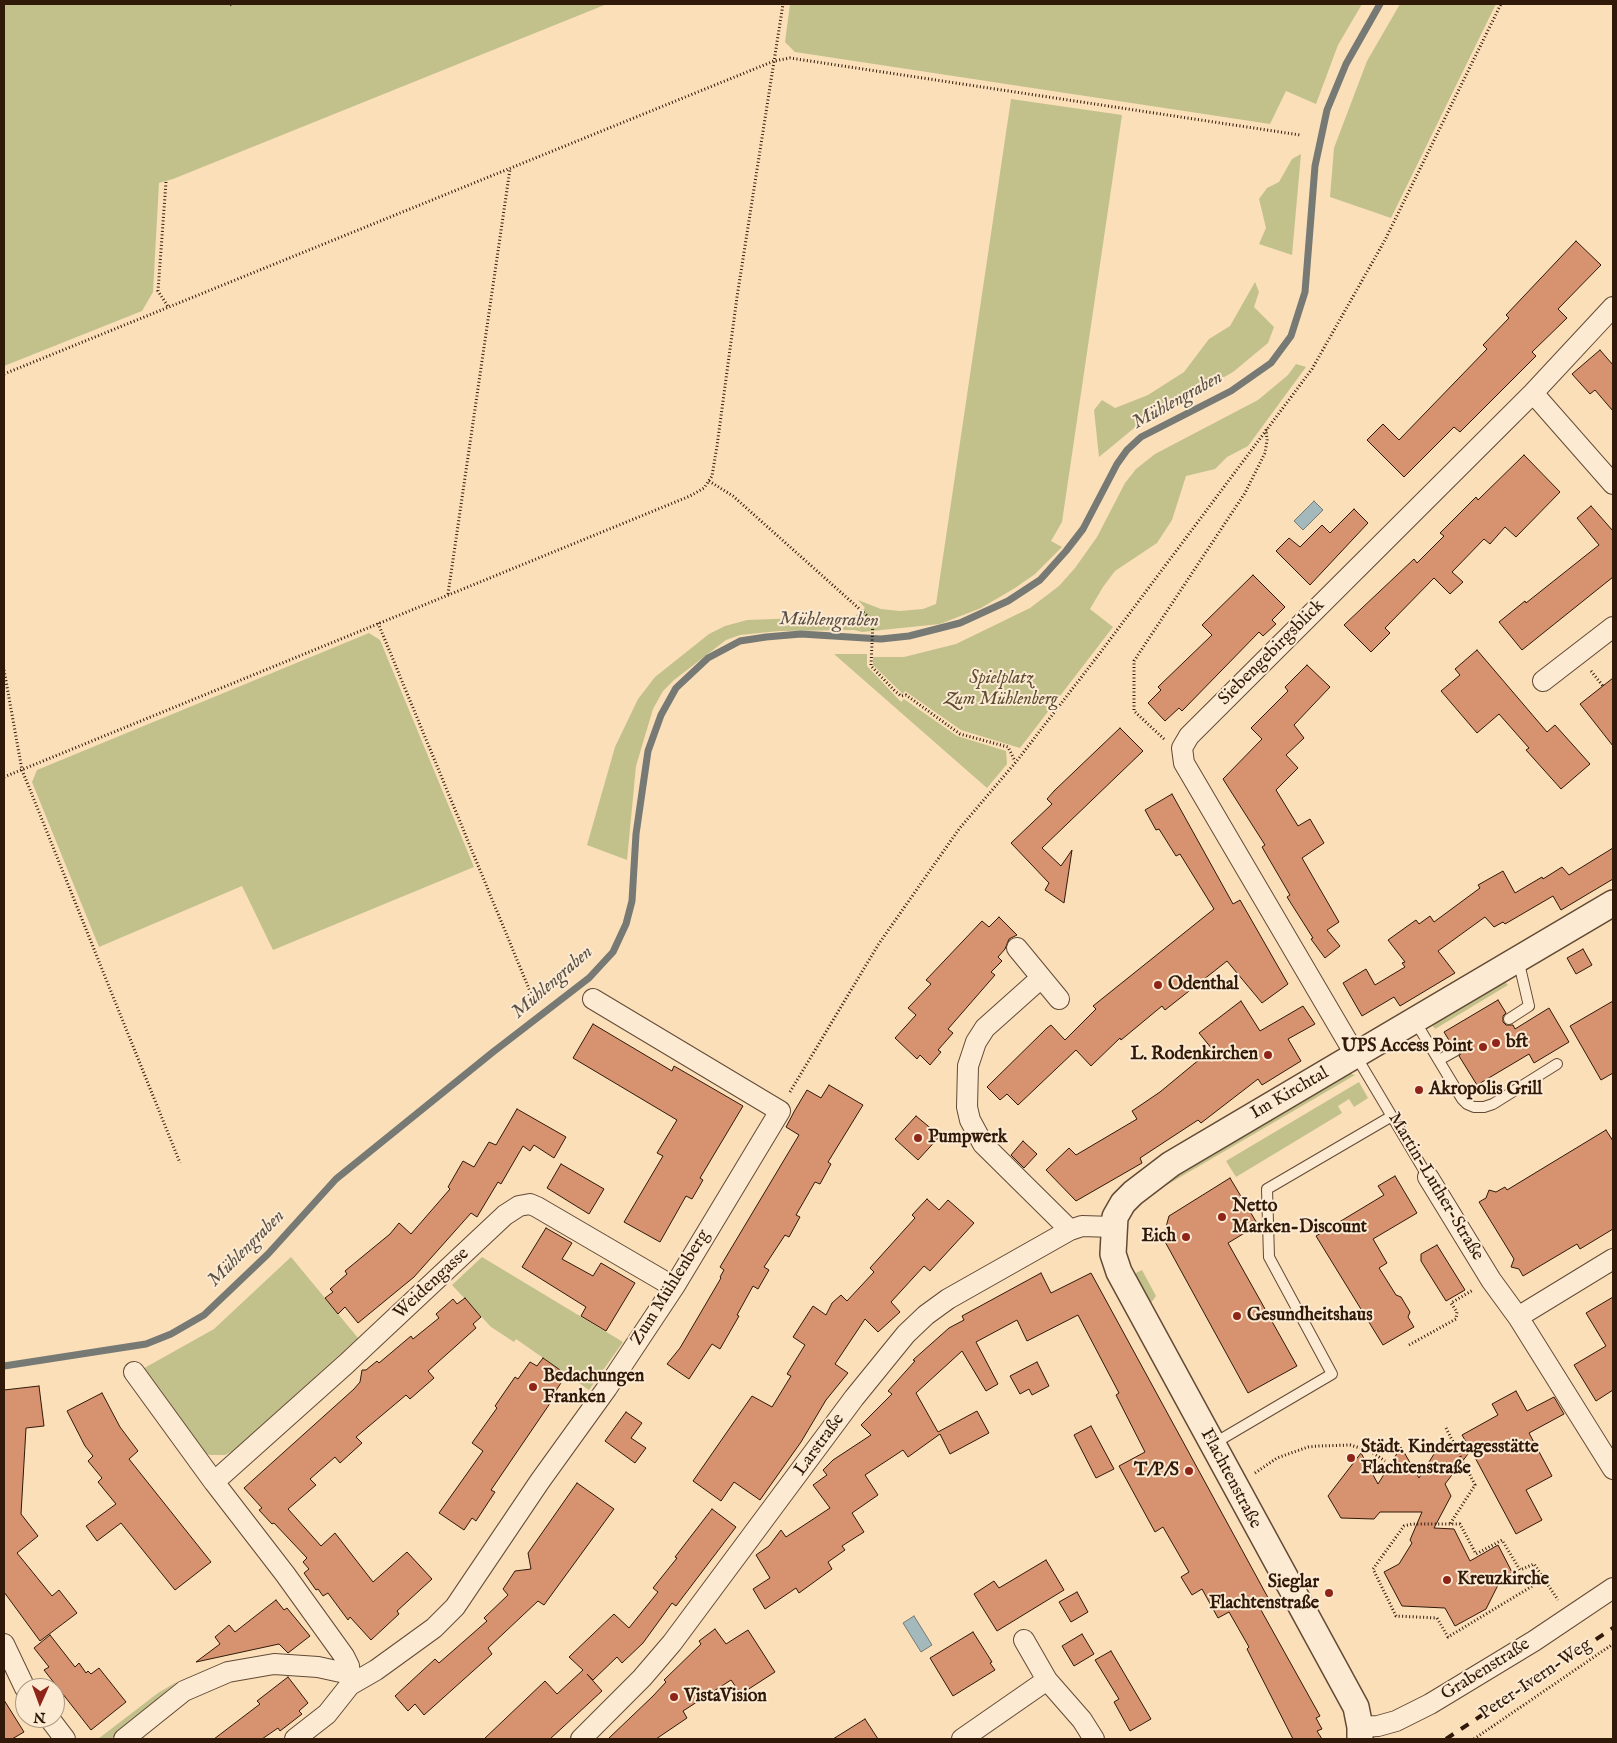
<!DOCTYPE html>
<meta charset="utf-8">
<style>
body{margin:0}
#map{position:relative;width:1617px;height:1743px;overflow:hidden;background:#fadfb9;font-family:"IM FELL English",serif}
canvas{display:block}
.frame{position:absolute;inset:0;border:5px solid #311909;pointer-events:none}
.north{position:absolute;left:15px;top:1678px;width:50px;height:50px;box-sizing:border-box;background:#fcead2;border:1px solid #ab9682;border-radius:50%;rotate:182deg;font-size:14px;font-weight:700;line-height:20px;text-align:center;color:#311909}
.north::after{content:'';display:block;margin:auto;width:18px;height:22px;background:#8f2418;clip-path:polygon(50% 0,100% 100%,50% 72%,0 100%)}
</style>
<div id="map">
<canvas width="1617" height="1743"></canvas>
<div class="frame"></div>
<div class="north">N</div>
</div>
<script>
const ctx = document.querySelector('canvas').getContext('2d');
ctx.lineJoin = 'round';
function fill(path, color) { ctx.fillStyle = color; ctx.fill(path, 'evenodd'); }
const shape = rows => new Path2D(rows.map(r => 'M' + r).join(''));
function stroke(path, color, width, dash) { ctx.strokeStyle = color; ctx.lineWidth = width; ctx.lineCap = dash ? 'butt' : 'round'; ctx.setLineDash(dash || []); ctx.stroke(path); }
function label(font, color, halo, rows, align = 'center') {
  ctx.font = font + ' "IM FELL English",serif'; ctx.lineWidth = 4; ctx.setLineDash([]); ctx.textBaseline = 'middle'; ctx.strokeStyle = halo; ctx.fillStyle = color; for (const [text, x, y, turn = 0] of rows) {
    ctx.save(); ctx.translate(x, y); ctx.rotate((+turn || 0) * Math.PI / 180); ctx.textAlign = isNaN(turn) ? turn : align; if (halo) ctx.strokeText(text, 0, 0); ctx.fillText(text, 0, 0); ctx.restore();
  }
}
fill(shape([
 [4,4,607,4,173,179,159,183,153,292,142,311,4,366],
 [790,4,1362,4,1338,45,1316,104,1286,91,1270,124,795,52,785,42],
 [1400,4,1496,4,1391,218,1330,197,1334,148,1367,61],
 [1011,99,1122,115,1062,522,1051,541,1062,547,1035,574,1015,588,981,608,940,624,862,632,854,630,779,631,740,635,726,640,674,680,663,691,653,709,636,766,627,860,587,845,615,747,638,699,655,677,709,634,725,626,747,620,855,616,865,608,858,600,881,609,900,611,923,609,936,604],
 [1301,154,1292,255,1259,244,1266,228,1259,199,1267,188,1279,182,1292,159],
 [1255,282,1259,292,1254,307,1274,327,1268,343,1233,372,1133,429,1099,457,1094,410,1102,400,1115,408,1148,395,1184,372,1209,339,1230,326],
 [1296,364,1306,367,1248,446,1227,457,1215,469,1186,476,1172,520,1157,543,1115,571,1103,587,1090,609,1113,627,1020,748,961,730,905,691,903,694,873,665,873,657,904,657,956,644,1030,608,1059,586,1075,568,1097,537,1125,483,1136,469,1155,454,1258,400,1288,375],
 [369,633,380,640,474,867,273,950,242,886,99,947,32,782,37,770],
 [834,654,867,654,867,666,901,702,904,699,957,736,1006,751,1007,764,987,788],
 [1504,981,1508,985,1435,1029,1431,1024],
 [1349,1073,1355,1075,1165,1186,1166,1182],
 [1359,1082,1368,1098,1354,1107,1349,1099,1338,1106,1342,1113,1236,1177,1226,1161],
 [291,1257,358,1338,233,1451,225,1455,210,1455,204,1453,139,1371,214,1329],
 [482,1257,623,1342,589,1390,516,1339,514,1342,491,1327,452,1285],
 [1142,1270,1156,1296,1150,1304,1134,1274],
 [178,1681,111,1739,98,1739,158,1693]
]), '#c2c18c');
const water = shape([
 [1314,501,1323,510,1303,530,1294,521,1314,501],
 [914,1616,932,1645,921,1652,903,1623,914,1616]
]);
fill(water, '#a4b9bb');
stroke(water, '#767974', 1);
stroke(shape([
 [4,1366,146,1344,171,1334,204,1315,268,1254,336,1179,493,1052,589,978,613,952,626,924,632,901,636,834,648,751,661,715,676,688,708,658,740,641,766,637,801,634,881,639,909,636,960,623,1008,601,1040,580,1066,551,1083,529,1117,464,1127,450,1141,437,1231,391,1271,363,1291,336,1305,292,1315,166,1327,110,1346,64,1380,4]
]), '#767974', 7);
const building = shape([
 [1576,241,1601,265,1558,309,1567,318,1532,352,1536,356,1460,432,1454,427,1404,477,1367,440,1383,424,1399,440,1487,349,1483,345,1509,318,1506,315,1576,241],
 [1600,350,1613,365,1613,411,1595,390,1590,394,1572,374,1600,350],
 [1524,455,1560,492,1516,537,1505,527,1490,544,1484,539,1452,572,1463,582,1450,594,1434,578,1385,628,1390,633,1371,652,1344,625,1414,559,1417,563,1444,536,1440,533,1476,497,1478,500,1524,455],
 [1591,506,1613,531,1613,577,1522,650,1499,622,1525,601,1526,603,1599,545,1577,518,1591,506],
 [1354,509,1368,523,1310,585,1276,551,1289,538,1300,547,1322,525,1330,533,1354,509],
 [1253,575,1285,607,1272,620,1276,624,1263,636,1259,632,1182,711,1179,708,1165,721,1148,703,1161,690,1158,687,1212,635,1202,625,1253,575],
 [1477,650,1547,732,1555,725,1590,764,1561,789,1526,750,1529,748,1499,714,1477,733,1441,691,1460,675,1455,669,1477,650],
 [1307,665,1330,687,1294,725,1304,738,1286,755,1298,768,1276,790,1298,826,1310,819,1324,843,1302,858,1339,922,1327,930,1340,946,1325,958,1311,939,1313,938,1287,897,1290,895,1262,847,1265,845,1223,779,1262,739,1251,728,1288,691,1285,687,1307,665],
 [1613,678,1613,746,1580,704,1613,678],
 [1120,728,1143,751,1042,848,1061,866,1072,850,1064,903,1045,890,1049,883,1011,843,1052,804,1047,799,1054,791,1120,728],
 [1172,794,1233,904,1240,900,1288,984,1262,1003,1227,961,1165,1010,1162,1006,1121,1040,1120,1038,1091,1066,1076,1050,1018,1105,1007,1094,1000,1100,987,1087,1047,1028,1051,1025,1065,1040,1096,1009,1093,1006,1214,909,1180,854,1176,856,1159,829,1156,830,1145,810,1172,794],
 [1613,848,1613,879,1561,910,1553,896,1505,924,1503,922,1494,927,1485,917,1438,951,1455,973,1400,1006,1394,997,1362,1016,1343,983,1366,969,1375,985,1405,967,1402,963,1405,962,1388,940,1416,920,1419,924,1430,916,1434,922,1480,888,1478,885,1503,871,1515,893,1542,877,1543,879,1562,867,1569,875,1613,848],
 [999,917,1017,935,1009,939,1005,949,998,957,1002,961,991,972,995,975,948,1029,953,1033,938,1050,941,1052,930,1065,920,1055,917,1059,895,1038,916,1015,908,1008,931,984,926,980,982,921,989,927,999,917],
 [1583,949,1592,965,1576,974,1567,958,1583,949],
 [1498,1000,1506,1013,1503,1016,1503,1022,1506,1025,1513,1025,1515,1029,1549,1008,1569,1042,1534,1063,1529,1054,1477,1085,1459,1056,1462,1052,1461,1047,1452,1045,1444,1032,1498,1000],
 [1241,1001,1260,1031,1303,1006,1315,1024,1288,1039,1301,1061,1262,1085,1258,1079,1201,1123,1198,1120,1140,1158,1142,1163,1076,1201,1046,1170,1069,1148,1076,1155,1137,1119,1132,1111,1160,1092,1212,1049,1199,1033,1241,1001],
 [1613,1001,1613,1073,1601,1080,1570,1026,1613,1001],
 [593,1024,672,1071,674,1066,743,1106,700,1178,703,1180,692,1199,686,1196,660,1242,624,1222,663,1156,657,1153,677,1120,573,1058,593,1024],
 [829,1085,863,1105,828,1162,831,1164,820,1184,815,1182,796,1215,800,1217,789,1237,785,1235,764,1267,769,1270,758,1289,753,1286,737,1315,739,1316,720,1349,712,1344,689,1379,667,1364,680,1348,721,1278,720,1277,724,1270,720,1267,799,1135,786,1127,795,1110,807,1090,821,1098,829,1085],
 [517,1109,566,1137,554,1158,534,1145,530,1151,523,1146,501,1184,498,1182,477,1217,471,1213,414,1277,358,1323,345,1307,338,1314,325,1298,333,1292,330,1289,347,1274,345,1271,390,1234,399,1223,411,1234,450,1189,448,1187,463,1161,474,1167,489,1142,496,1145,517,1109],
 [916,1116,940,1136,918,1160,895,1139,916,1116],
 [1606,1130,1613,1141,1613,1229,1580,1249,1577,1244,1523,1276,1519,1269,1511,1267,1514,1259,1479,1202,1486,1198,1489,1190,1496,1192,1505,1187,1507,1190,1606,1130],
 [1023,1141,1037,1154,1024,1168,1011,1155,1023,1141],
 [561,1164,604,1189,589,1214,547,1188,561,1164],
 [1395,1176,1417,1213,1373,1239,1387,1263,1379,1268,1396,1295,1401,1297,1410,1312,1408,1317,1414,1327,1383,1345,1316,1236,1384,1195,1378,1186,1395,1176],
 [1230,1178,1258,1225,1228,1243,1297,1366,1248,1393,1163,1238,1169,1216,1230,1178],
 [927,1199,939,1210,948,1200,974,1223,930,1271,924,1266,891,1302,900,1312,878,1332,865,1319,835,1364,848,1373,826,1400,801,1442,760,1500,734,1482,721,1501,693,1481,752,1396,772,1407,791,1376,787,1374,805,1345,793,1337,813,1306,826,1315,832,1303,841,1295,847,1301,874,1272,870,1268,915,1218,912,1215,927,1199],
 [546,1228,572,1243,562,1259,593,1276,601,1263,635,1283,606,1331,581,1316,586,1307,522,1267,546,1228],
 [1437,1245,1465,1290,1446,1301,1421,1261,1421,1254,1437,1245],
 [1041,1273,1051,1293,1091,1273,1272,1605,1261,1610,1320,1716,1316,1718,1322,1729,1317,1731,1322,1739,1293,1739,1247,1649,1249,1647,1229,1612,1218,1618,1202,1589,1192,1595,1181,1577,1189,1572,1163,1527,1155,1532,1119,1466,1145,1452,1116,1395,1119,1393,1078,1315,1027,1341,1017,1320,976,1342,998,1384,986,1391,962,1351,916,1393,938,1432,977,1411,989,1433,950,1454,940,1434,908,1457,903,1450,865,1475,878,1495,852,1513,864,1532,842,1546,845,1550,828,1562,832,1569,799,1593,796,1588,765,1609,753,1589,770,1578,756,1555,769,1546,781,1530,786,1537,830,1508,813,1485,827,1475,823,1470,833,1460,871,1435,861,1425,892,1394,888,1391,915,1361,913,1360,949,1328,964,1320,962,1316,1041,1273],
 [1613,1297,1613,1390,1596,1401,1574,1365,1606,1346,1586,1313,1613,1297],
 [465,1298,481,1317,473,1324,476,1328,428,1371,434,1378,410,1399,406,1395,356,1437,362,1443,340,1463,335,1457,310,1479,316,1485,288,1509,321,1546,335,1533,373,1582,407,1552,432,1579,397,1611,399,1614,371,1640,350,1617,348,1620,328,1593,323,1596,318,1589,316,1590,304,1573,309,1569,303,1562,307,1558,274,1523,272,1524,259,1510,262,1508,244,1488,354,1389,360,1382,362,1370,366,1370,377,1361,379,1363,411,1336,413,1339,439,1318,436,1314,453,1299,457,1304,465,1298],
 [543,1358,563,1372,557,1381,561,1383,553,1395,555,1396,491,1490,495,1492,476,1521,472,1518,464,1530,439,1513,483,1451,472,1443,497,1408,495,1406,515,1377,518,1379,530,1362,537,1366,543,1358],
 [1037,1362,1049,1386,1032,1395,1029,1389,1020,1394,1010,1376,1037,1362],
 [39,1386,44,1426,26,1428,21,1514,38,1536,17,1553,52,1596,59,1590,77,1613,40,1641,4,1592,4,1390,39,1386],
 [1516,1391,1527,1411,1554,1397,1564,1414,1529,1433,1552,1476,1526,1490,1542,1520,1516,1534,1471,1450,1445,1484,1451,1496,1434,1528,1454,1529,1470,1561,1498,1545,1514,1576,1498,1585,1486,1609,1455,1626,1445,1608,1402,1606,1384,1572,1399,1564,1412,1543,1410,1540,1422,1512,1380,1512,1374,1519,1341,1518,1328,1496,1361,1453,1378,1484,1401,1447,1419,1478,1439,1446,1469,1447,1462,1435,1498,1415,1492,1404,1516,1391],
 [102,1393,120,1427,138,1451,129,1459,211,1562,175,1590,121,1523,97,1541,86,1526,116,1504,98,1482,102,1478,88,1461,93,1456,85,1446,67,1411,102,1393],
 [626,1412,642,1423,631,1438,646,1448,635,1463,605,1441,626,1412],
 [1091,1426,1114,1469,1096,1478,1074,1435,1091,1426],
 [577,1483,614,1509,544,1605,538,1601,488,1648,492,1654,424,1715,415,1704,408,1711,395,1696,435,1659,439,1663,487,1621,484,1618,508,1595,503,1589,515,1571,531,1569,528,1553,577,1483],
 [712,1509,736,1527,676,1606,672,1603,643,1643,622,1663,617,1657,593,1680,587,1674,602,1691,550,1739,484,1739,545,1681,557,1694,583,1670,569,1657,614,1614,629,1628,658,1592,653,1588,677,1558,675,1557,712,1509],
 [1046,1560,1064,1590,997,1631,974,1594,994,1581,999,1588,1046,1560],
 [1077,1592,1088,1612,1071,1622,1059,1602,1077,1592],
 [276,1600,284,1610,287,1608,310,1636,288,1653,279,1644,196,1662,220,1644,215,1637,229,1625,235,1632,276,1600],
 [715,1629,726,1644,748,1630,775,1672,741,1694,731,1680,683,1711,687,1718,656,1739,608,1739,653,1696,666,1682,664,1680,701,1644,699,1641,715,1629],
 [973,1632,992,1662,990,1663,995,1670,953,1696,930,1658,973,1632],
 [1082,1634,1094,1654,1074,1666,1062,1646,1082,1634],
 [50,1635,75,1667,79,1663,86,1673,88,1671,91,1674,99,1668,126,1702,91,1730,44,1670,49,1667,34,1648,50,1635],
 [1111,1651,1151,1719,1130,1731,1114,1702,1119,1699,1095,1660,1111,1651],
 [288,1677,308,1703,299,1711,302,1714,280,1731,278,1728,262,1739,214,1739,260,1704,257,1701,288,1677],
 [4,1700,24,1732,12,1739,4,1739,4,1700],
 [865,1719,878,1739,833,1739,865,1719]
]);
fill(building, '#d7926f');
stroke(building, '#311909', 1);
const service = shape([
 [1509,1019,1529,1006,1518,959],
 [1415,1021,1462,1099,1467,1104,1474,1107,1484,1107,1493,1104,1557,1064],
 [1356,1056,1428,1177],
 [1439,1060,1455,1051],
 [1213,1444,1332,1374,1269,1257,1267,1189,1392,1116]
]);
const minor = shape([
 [1533,393,1613,484],
 [1543,681,1613,627],
 [1017,948,1059,999],
 [1041,978,985,1028,976,1042,968,1066,967,1107,970,1120,983,1144,1070,1230],
 [1356,1056,1184,763,1182,748,1189,736,1533,393,1613,307],
 [1428,1177,1491,1280,1518,1317,1613,1469],
 [1518,1317,1613,1259],
 [134,1372,214,1482,285,1574,344,1656,349,1666,350,1674],
 [214,1482,346,1364,505,1215,519,1206,530,1204,537,1207,674,1287],
 [1024,1640,1047,1680,1082,1720,1094,1739],
 [4,1644,25,1688],
 [49,1718,65,1739],
 [1360,1727,1378,1726,1396,1721,1430,1704,1534,1641,1613,1588],
 [124,1739,184,1691,228,1672,274,1664,318,1667,350,1674,350,1685],
 [295,1739,327,1714,350,1685,376,1670,434,1628,455,1607,540,1481,607,1388,674,1287,780,1111,593,999],
 [581,1739,642,1678,672,1643,854,1398,906,1334,926,1315,948,1299,1070,1230,1082,1226,1113,1227],
 [962,1739,1047,1680]
]);
const tertiary = shape([
 [1360,1739,1360,1727,1356,1707,1119,1272,1113,1254,1115,1217,1123,1203,1133,1193,1171,1164,1613,903]
]);
stroke(service, '#634a35', 12);
stroke(minor, '#634a35', 22);
stroke(tertiary, '#634a35', 28);
stroke(shape([
 [230,5,232,4],
 [166,182,158,291,169,308],
 [4,374,774,61,790,58,1300,135],
 [709,481,733,496,873,621,871,666,894,690,901,696,906,695,960,734,1008,747,1015,761],
 [448,594,510,169],
 [378,623,534,1001],
 [4,670,22,770,180,1163],
 [1591,671,1603,686],
 [1164,739,1134,711,1134,661,1245,493,1265,453,1267,440,1266,429],
 [4,777,690,496,704,488,712,476,717,446,737,297,783,4],
 [790,1092,878,945,959,829,1016,762,1100,653,1312,369,1385,240,1501,4],
 [1409,1345,1456,1319,1457,1312,1451,1303,1473,1290],
 [1446,1428,1475,1485,1450,1524],
 [1255,1473,1277,1458,1308,1447,1319,1446,1350,1445,1370,1451,1385,1461],
 [1544,1579,1448,1637,1437,1618,1396,1616,1373,1569,1404,1526,1412,1524,1460,1524,1476,1554,1502,1540,1520,1570,1534,1564,1558,1600],
 [1474,1739,1613,1644]
]), '#311909', 3, [1, 2.5]);
stroke(service, '#fcead2', 10);
stroke(minor, '#fcead2', 20);
stroke(tertiary, '#fcead2', 25);
stroke(shape([
 [1446,1739,1613,1628]
]), '#311909', 4, [9, 9]);
for (const [x, y, r, color] of [
 [1158,985,5,"#8f2418"],
 [1496,1043,5,"#8f2418"],
 [1483,1047,5,"#8f2418"],
 [1268,1055,5,"#8f2418"],
 [1419,1090,5,"#8f2418"],
 [918,1138,5,"#8f2418"],
 [1222,1217,5,"#8f2418"],
 [1186,1237,5,"#8f2418"],
 [1237,1316,5,"#8f2418"],
 [533,1387,5,"#8f2418"],
 [1351,1458,5,"#8f2418"],
 [1189,1471,5,"#8f2418"],
 [1447,1580,5,"#8f2418"],
 [1329,1593,5,"#8f2418"],
 [674,1697,5,"#8f2418"]
]) { const dot = new Path2D(); dot.arc(x, y, r, 0, 2 * Math.PI); ctx.fillStyle = color; ctx.fill(dot); stroke(dot, '#fcead2', 2); }
label('18px', '#311909', '#fcead2', [
 ["Siebengebirgsblick",1272,653,-45],
 ["Im Kirchtal",1290,1094,-30],
 ["Martin-Luther-Straße",1435,1187,59],
 ["Weidengasse",432,1284,-43],
 ["Zum Mühlenberg",671,1288,-58],
 ["Larstraße",820,1445,-54],
 ["Flachtenstraße",1230,1479,62],
 ["Grabenstraße",1486,1670,-32],
 ["Peter-Ivern-Weg",1536,1680,-34]
]);
label('italic 18px', '#5c4b30', '#fcead2', [
 ["Spielplatz",1001,679],
 ["Zum Mühlenberg",1001,700]
]);
label('bold 18px', '#311909', '#fcead2', [
 ["Odenthal",1168,985],
 ["bft",1506,1043],
 ["UPS Access Point",1473,1047,"right"],
 ["L. Rodenkirchen",1258,1055,"right"],
 ["Akropolis Grill",1429,1090],
 ["Pumpwerk",928,1138],
 ["Netto",1232,1207],
 ["Marken-Discount",1232,1228],
 ["Eich",1176,1237,"right"],
 ["Gesundheitshaus",1247,1316],
 ["Bedachungen",543,1377],
 ["Franken",543,1398],
 ["Städt. Kindertagesstätte",1361,1448],
 ["Flachtenstraße",1361,1469],
 ["T/P/S",1179,1471,"right"],
 ["Kreuzkirche",1457,1580],
 ["Sieglar",1319,1583,"right"],
 ["Flachtenstraße",1319,1604,"right"],
 ["VistaVision",684,1697]
], 'left');
label('italic 19px', '#595147', '#fcead2', [
 ["Mühlengraben",1178,401,-29],
 ["Mühlengraben",829,621,1],
 ["Mühlengraben",553,983,-41],
 ["Mühlengraben",247,1249,-45]
]);
</script>
